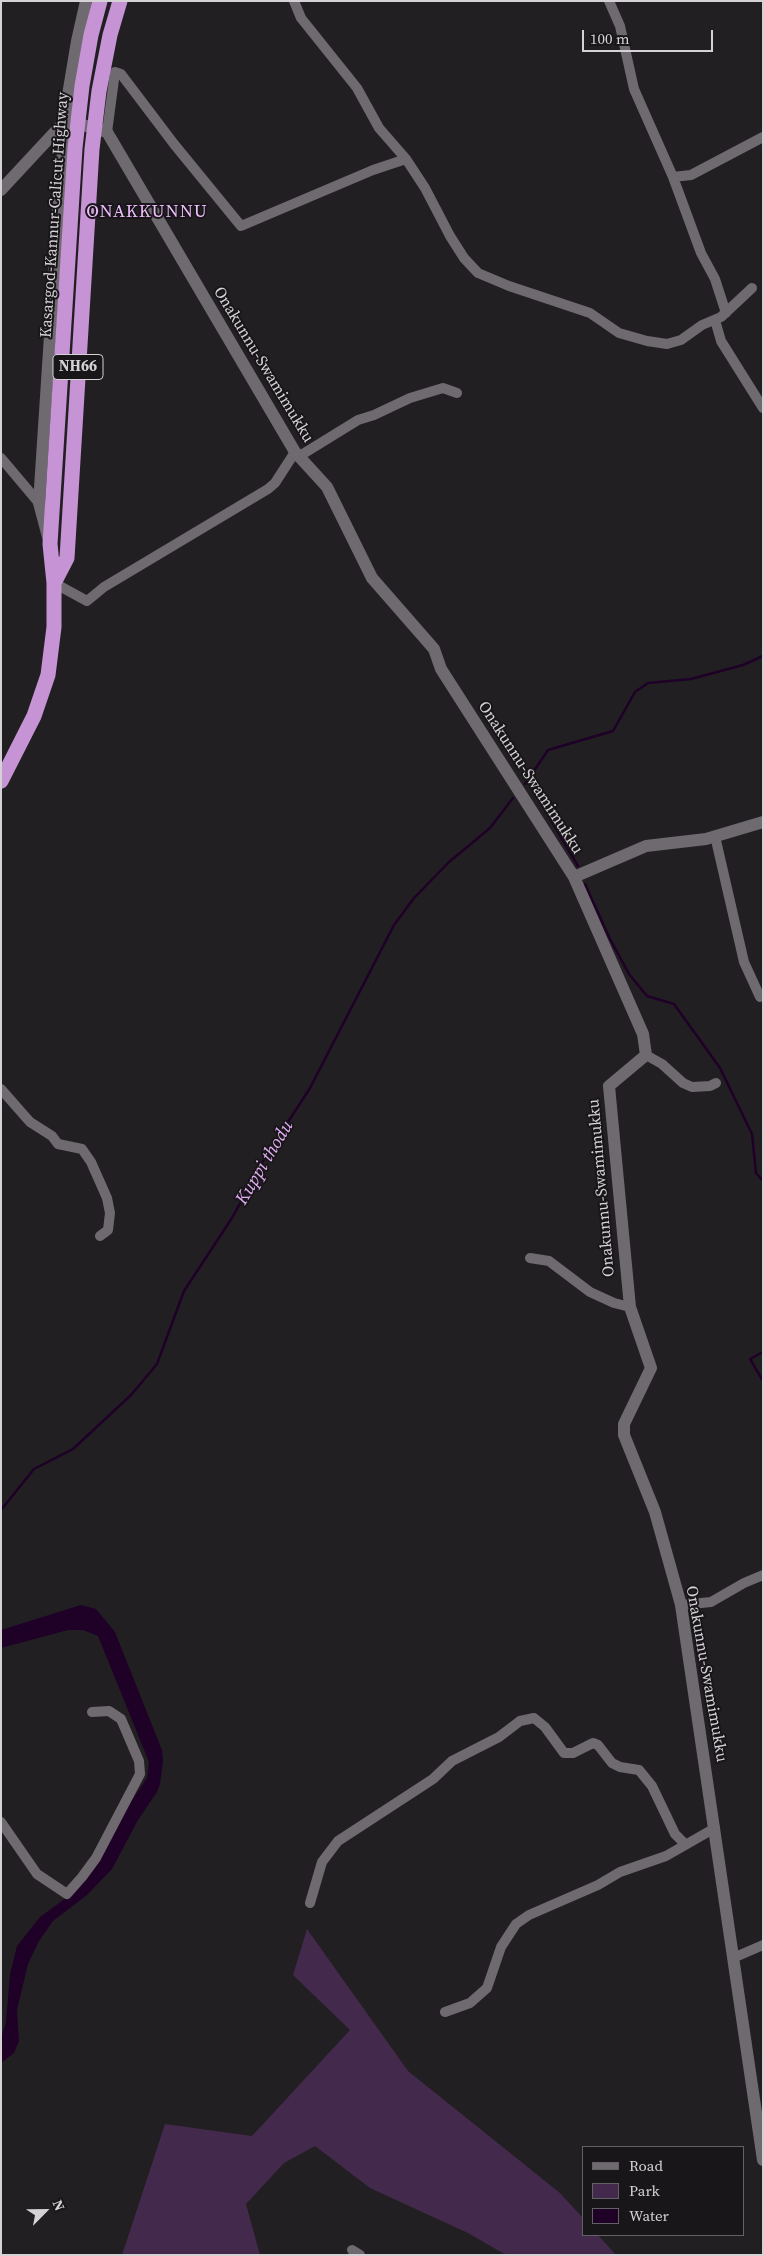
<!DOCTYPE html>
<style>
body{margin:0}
#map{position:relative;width:764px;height:2256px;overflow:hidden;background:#221f23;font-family:"Source Serif 4",serif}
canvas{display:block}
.frame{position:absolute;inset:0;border:2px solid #d4d2d5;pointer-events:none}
.legend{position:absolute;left:582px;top:2146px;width:162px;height:90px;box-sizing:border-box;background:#19161a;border:1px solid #646165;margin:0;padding:6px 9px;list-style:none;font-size:15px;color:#d4d2d5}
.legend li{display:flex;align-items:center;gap:10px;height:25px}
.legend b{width:25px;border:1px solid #646165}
.north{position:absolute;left:20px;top:2186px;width:50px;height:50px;-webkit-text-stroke:4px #19161a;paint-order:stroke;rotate:67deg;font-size:14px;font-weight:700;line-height:20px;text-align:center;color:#d4d2d5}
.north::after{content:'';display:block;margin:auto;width:18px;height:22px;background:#d4d2d5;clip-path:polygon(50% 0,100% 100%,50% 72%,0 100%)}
.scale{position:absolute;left:582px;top:30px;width:131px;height:22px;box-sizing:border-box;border:2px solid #d4d2d5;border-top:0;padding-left:6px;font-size:15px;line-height:18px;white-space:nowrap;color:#d4d2d5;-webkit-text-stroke:4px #19161a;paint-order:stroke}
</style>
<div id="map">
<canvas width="764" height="2256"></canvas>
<div class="frame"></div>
<ul class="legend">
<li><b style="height:6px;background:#6e6a6f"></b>Road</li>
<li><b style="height:14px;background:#43294b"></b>Park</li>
<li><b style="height:14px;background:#1f0128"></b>Water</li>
</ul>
<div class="north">N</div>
<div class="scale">100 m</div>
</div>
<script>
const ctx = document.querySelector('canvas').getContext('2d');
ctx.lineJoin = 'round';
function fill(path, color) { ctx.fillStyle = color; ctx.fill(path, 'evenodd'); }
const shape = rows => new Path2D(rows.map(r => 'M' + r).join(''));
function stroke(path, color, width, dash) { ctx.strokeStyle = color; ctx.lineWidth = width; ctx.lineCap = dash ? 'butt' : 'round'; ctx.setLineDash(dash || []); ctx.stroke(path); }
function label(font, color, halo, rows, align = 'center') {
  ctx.font = font + ' "Source Serif 4",serif'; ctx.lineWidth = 4; ctx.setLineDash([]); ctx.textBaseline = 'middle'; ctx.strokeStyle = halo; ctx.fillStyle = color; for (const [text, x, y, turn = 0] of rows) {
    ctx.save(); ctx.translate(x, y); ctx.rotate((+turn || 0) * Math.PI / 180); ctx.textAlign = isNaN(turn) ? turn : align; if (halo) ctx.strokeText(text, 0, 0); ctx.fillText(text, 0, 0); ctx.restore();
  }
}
fill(shape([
 [307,1929,408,2071,560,2193,583,2218,583,2235,598,2235,616,2255,506,2255,468,2233,370,2188,315,2146,284,2163,246,2204,260,2255,122,2255,165,2124,252,2136,350,2030,293,1975]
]), '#43294b');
fill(shape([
 [81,1605,96,1609,115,1632,162,1750,163,1762,160,1784,157,1792,138,1820,112,1869,87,1895,53,1921,39,1941,28,1964,17,2010,19,2041,14,2053,1,2063,1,2038,6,2022,10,1974,17,1946,40,1917,66,1898,147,1778,149,1762,98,1636,83,1630,68,1630,1,1648,1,1630]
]), '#1f0128');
stroke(shape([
 [528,781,578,866],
 [525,784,548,750,613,731,635,692,648,683,691,679,743,665,763,656],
 [585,884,609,937,629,974,647,996,674,1004,720,1068,752,1134,756,1173,763,1181],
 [763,1352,750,1359,763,1381],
 [1,1510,34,1469,73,1449,131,1395,157,1364,184,1291,232,1218,266,1156,310,1088,394,925,414,898,449,862,490,828,513,798]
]), '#1f0128', 2.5);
stroke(shape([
 [294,1,301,18,357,88,379,128,406,159,425,188,450,236,464,258,478,273,509,286,590,313,619,333,647,341,667,344,681,340,702,325,721,317,752,288],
 [609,1,620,26,634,89,673,177,691,175,763,137],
 [107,132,115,72,121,74,174,144,241,226,373,170,406,159],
 [673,177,701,253,715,279,726,313],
 [715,320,721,341,763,408],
 [298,457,358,420,374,415,410,398,443,388,457,393],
 [1,458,39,503],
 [54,583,87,601,104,587,268,489,275,483,295,452],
 [715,836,744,962,760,997],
 [646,1055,662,1064,683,1083,692,1087,710,1086,716,1083],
 [1,1089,30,1122,52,1136,58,1144,82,1149,91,1162,107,1198,110,1213,108,1230,100,1236],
 [530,1258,549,1261,590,1292,614,1303,630,1307],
 [681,1605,711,1602,744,1583,763,1575],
 [1,1822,37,1874,67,1894,82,1877,96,1858,140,1774,139,1761,121,1719,109,1711,92,1712],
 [310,1903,322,1862,338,1841,433,1779,452,1761,499,1737,520,1721,534,1718,545,1727,564,1753,573,1753,593,1743,598,1745,612,1763,620,1767,639,1770,652,1786,675,1834,685,1844],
 [733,1958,763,1945],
 [445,2012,470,2003,487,1988,501,1947,516,1924,529,1915,598,1885,620,1872,666,1856,715,1828],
 [352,2250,360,2255]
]), '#6e6a6f', 10);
stroke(shape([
 [1,190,66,120,107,132,295,452,327,487,372,578,434,649,441,669,574,877,643,1034,646,1055,609,1086,630,1307,651,1368,624,1424,624,1435,655,1512,681,1605,763,2160],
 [48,537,39,503,58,214,67,101,77,41,86,1],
 [574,877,646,846,706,839,763,822]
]), '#6e6a6f', 12);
stroke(shape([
 [54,583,67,558,92,149,99,91,110,35,120,1],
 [1,781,34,716,48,675,54,627,54,583,50,544,75,148,82,86,91,35,100,1]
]), '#c693d5', 15);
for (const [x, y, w] of [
 [78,367,50]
]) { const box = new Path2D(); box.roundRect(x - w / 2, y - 12.5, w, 25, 4); ctx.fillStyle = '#19161a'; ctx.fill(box); stroke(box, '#d4d2d5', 1); }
label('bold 15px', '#d4d2d5', null, [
 ["NH66",78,367]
]);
label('16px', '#d4d2d5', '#19161a', [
 ["Kasargod-Kannur-Calicut Highway",55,215,-86],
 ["Onakunnu-Swamimukku",263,365,59],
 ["Onakunnu-Swamimukku",530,778,57],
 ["Onakunnu-Swamimukku",602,1188,-95],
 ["Onakunnu-Swamimukku",706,1674,80]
]);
ctx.letterSpacing = '1px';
label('18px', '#edbdfc', '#19161a', [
 ["ONAKKUNNU",147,212]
]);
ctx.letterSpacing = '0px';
label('italic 18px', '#e3aef3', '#19161a', [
 ["Kuppi thodu",265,1163,-59]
]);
</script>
